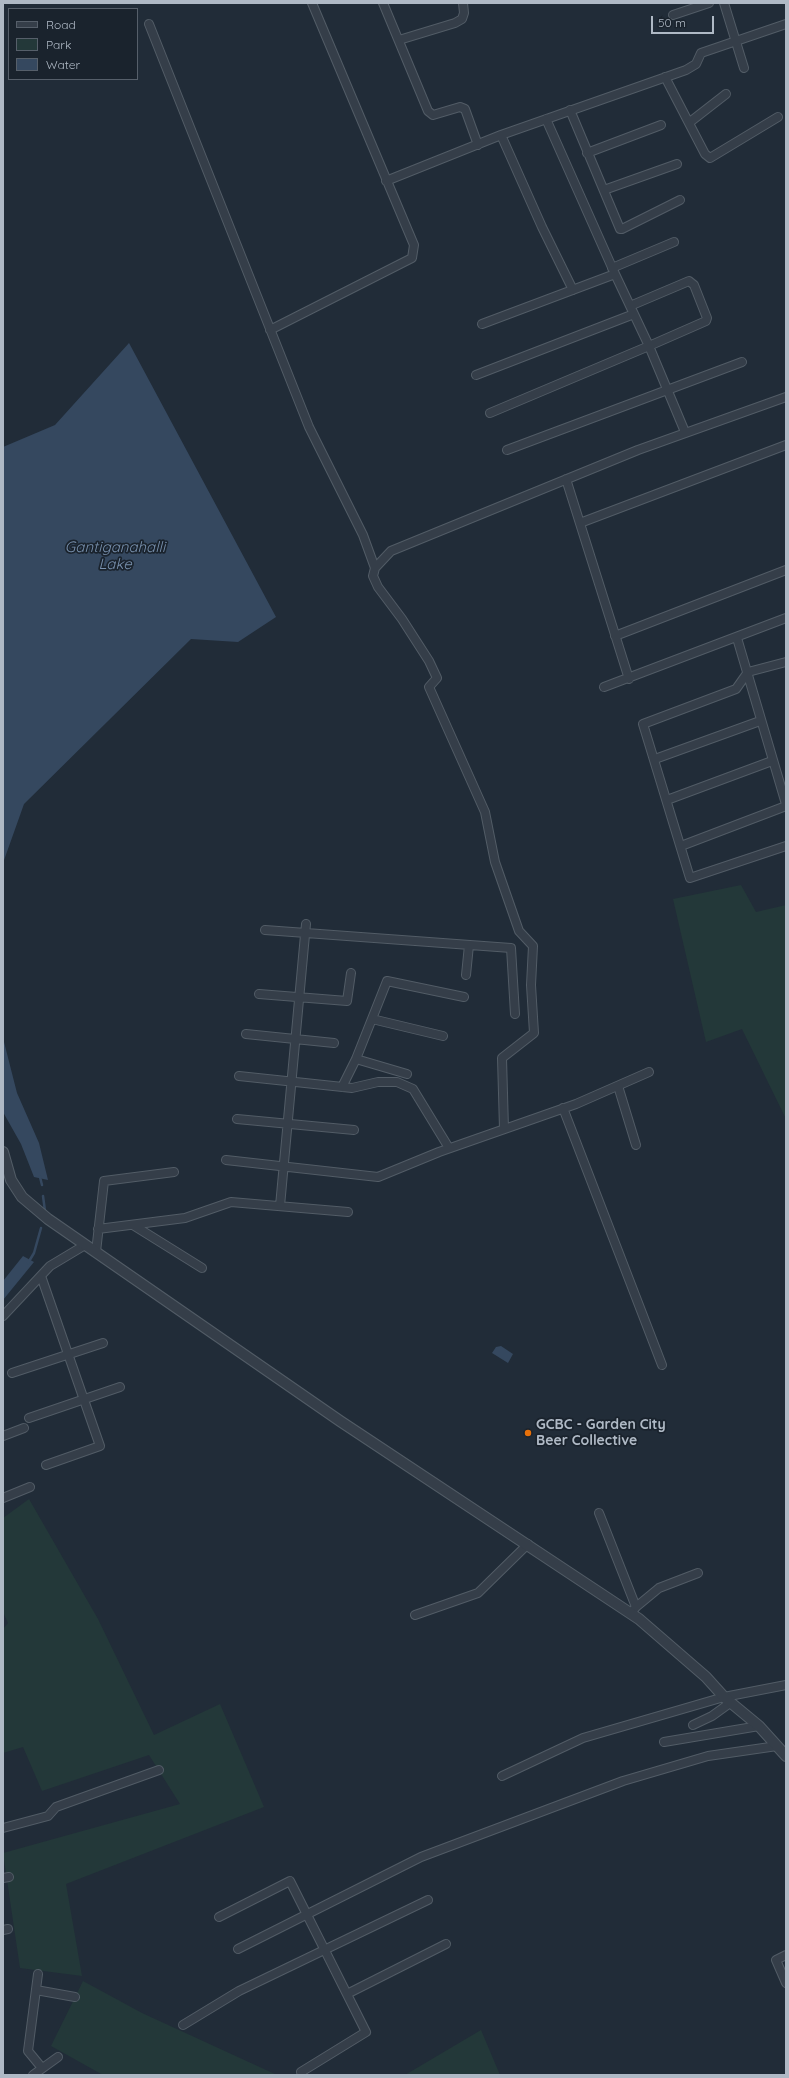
<!DOCTYPE html>
<style>
body{margin:0}
#map{position:relative;width:789px;height:2078px;overflow:hidden;background:#212c38;font-family:Quicksand,sans-serif}
canvas{display:block}
.frame{position:absolute;inset:0;border:4px solid #afb9c5;pointer-events:none}
.legend{position:absolute;left:8px;top:8px;width:130px;height:72px;box-sizing:border-box;background:#1a232d;border:1px solid #565f6a;margin:0;padding:5px 7px;list-style:none;font-size:12px;color:#afb9c5}
.legend li{display:flex;align-items:center;gap:8px;height:20px}
.legend b{width:20px;border:1px solid #565f6a}
.scale{position:absolute;left:651px;top:16px;width:63px;height:18px;box-sizing:border-box;border:2px solid #afb9c5;border-top:0;padding-left:5px;font-size:12px;line-height:14px;white-space:nowrap;color:#afb9c5;-webkit-text-stroke:3px #1a232d;paint-order:stroke}
</style>
<div id="map">
<canvas width="789" height="2078"></canvas>
<div class="frame"></div>
<ul class="legend">
<li><b style="height:5px;background:#353e49"></b>Road</li>
<li><b style="height:11px;background:#233839"></b>Park</li>
<li><b style="height:11px;background:#35485f"></b>Water</li>
</ul>
<div class="scale">50 m</div>
</div>
<script>
const ctx = document.querySelector('canvas').getContext('2d');
ctx.lineJoin = 'round';
function fill(path, color) { ctx.fillStyle = color; ctx.fill(path, 'evenodd'); }
const shape = rows => new Path2D(rows.map(r => 'M' + r).join(''));
function stroke(path, color, width, dash) { ctx.strokeStyle = color; ctx.lineWidth = width; ctx.lineCap = dash ? 'butt' : 'round'; ctx.setLineDash(dash || []); ctx.stroke(path); }
function label(font, color, halo, rows, align = 'center') {
  ctx.font = font + ' Quicksand,sans-serif'; ctx.lineWidth = 3.5; ctx.setLineDash([]); ctx.textBaseline = 'middle'; ctx.strokeStyle = halo; ctx.fillStyle = color; for (const [text, x, y, turn = 0] of rows) {
    ctx.save(); ctx.translate(x, y); ctx.rotate((+turn || 0) * Math.PI / 180); ctx.textAlign = isNaN(turn) ? turn : align; if (halo) ctx.strokeText(text, 0, 0); ctx.fillText(text, 0, 0); ctx.restore();
  }
}
fill(shape([
 [741,885,756,912,786,905,786,1119,742,1029,706,1042,673,899],
 [29,1499,98,1619,154,1735,220,1704,264,1807,66,1884,82,1976,20,1968,3,1853,180,1804,149,1755,42,1791,23,1747,3,1753,3,1629,8,1623,3,1612,3,1518],
 [83,1981,142,2013,277,2075,103,2075,51,2046],
 [481,2030,500,2075,405,2075,410,2072]
]), '#233839');
fill(shape([
 [129,343,276,617,238,642,191,639,24,804,3,863,3,447,55,425],
 [3,1038,17,1093,39,1143,48,1180,34,1177,21,1144,3,1112],
 [23,1256,34,1262,3,1300,3,1281],
 [501,1346,513,1354,508,1363,492,1353,496,1347]
]), '#35485f');
stroke(shape([
 [40,1177,42,1185],
 [43,1196,45,1211],
 [28,1263,34,1253,41,1228]
]), '#35485f', 2.5);
const minor = shape([
 [383,3,428,111,433,115,460,107,465,109,478,145],
 [724,3,744,68],
 [673,15,709,3],
 [149,24,309,427,363,535,375,568,373,576,378,587,402,619,429,661,437,678,429,687,485,812,495,862,519,931,533,946,531,985,534,1033,502,1058,504,1129],
 [399,40,455,23,462,19,464,13,463,3],
 [665,77,705,154,710,158,778,117],
 [570,110,620,229,622,229,680,200],
 [546,119,615,274,649,346,685,432],
 [690,122,726,94],
 [501,135,542,227,573,290],
 [587,153,661,125],
 [386,181,501,135,686,70,696,64,701,53,786,24],
 [604,190,677,164],
 [612,268,674,242],
 [482,324,615,274],
 [270,330,412,258,414,245,312,3],
 [476,375,634,314],
 [490,413,649,346,706,321,707,318,694,285,689,281,630,306],
 [507,450,742,362],
 [566,479,629,679],
 [580,523,786,445],
 [375,568,391,551,638,450,786,397],
 [615,636,786,570],
 [737,638,786,804],
 [786,662,748,672,736,689,643,724,690,878,786,846],
 [604,687,786,618],
 [655,759,760,721],
 [667,800,772,761],
 [681,846,786,806],
 [265,930,511,948,515,1014],
 [466,975,469,945],
 [259,994,347,1001,351,973],
 [372,1019,443,1036],
 [246,1034,334,1043],
 [356,1059,407,1074],
 [239,1076,352,1088,378,1082,397,1082,413,1089,449,1148],
 [618,1086,636,1145],
 [342,1087,356,1059,387,981,464,997],
 [563,1108,662,1365],
 [237,1119,354,1130],
 [226,1160,378,1177,439,1152,576,1104,649,1072],
 [280,1206,306,924],
 [133,1225,202,1268],
 [98,1229,185,1218,231,1202,348,1212],
 [96,1252,104,1181,174,1172],
 [41,1276,100,1446,46,1465],
 [3,1316,50,1266,85,1245],
 [12,1373,103,1343],
 [29,1418,120,1387],
 [3,1436,24,1428],
 [3,1498,30,1487],
 [599,1513,636,1607,631,1613],
 [636,1607,659,1588,698,1573],
 [415,1615,478,1593,528,1544],
 [693,1725,712,1716,730,1703],
 [664,1742,759,1726],
 [502,1776,583,1738,724,1697,786,1685],
 [3,1828,48,1816,56,1807,159,1770],
 [3,1878,9,1877],
 [219,1917,290,1881,366,2032,301,2072],
 [3,1930,8,1929],
 [238,1949,421,1857,623,1781,708,1756,777,1746],
 [786,1955,776,1960,786,1983],
 [38,1974,28,2051,42,2068],
 [36,1990,75,1997],
 [347,1994,446,1944],
 [183,2025,239,1991,428,1900],
 [33,2075,58,2057]
]);
const tertiary = shape([
 [3,1152,11,1180,22,1197,48,1219,340,1421,639,1619,706,1677,724,1697,759,1726,786,1756]
]);
stroke(minor, '#525c66', 10);
stroke(tertiary, '#525c66', 12);
stroke(minor, '#353e49', 8);
stroke(tertiary, '#353e49', 10);
for (const [x, y, r, color] of [
 [528,1433,4,"#e8710a"]
]) { const dot = new Path2D(); dot.arc(x, y, r, 0, 2 * Math.PI); ctx.fillStyle = color; ctx.fill(dot); stroke(dot, '#1a232d', 1.5); }
label('bold 14px', '#afb9c5', '#1a232d', [
 ["GCBC - Garden City",536,1425],
 ["Beer Collective",536,1441]
], 'left');
label('italic 15px', '#7890ad', '#1a232d', [
 ["Gantiganahalli",115,547],
 ["Lake",115,564]
]);
</script>
